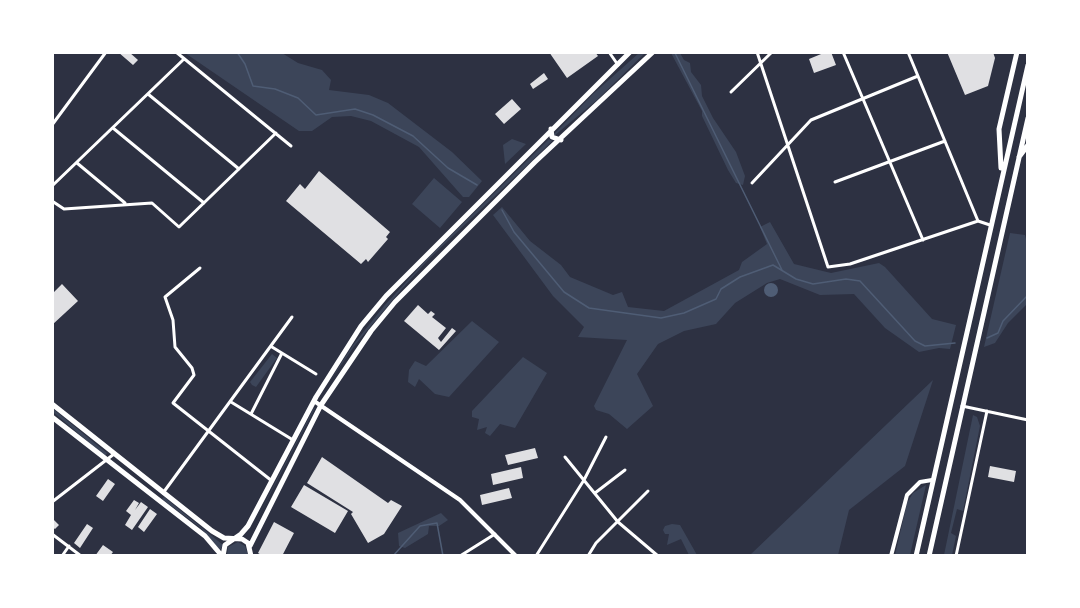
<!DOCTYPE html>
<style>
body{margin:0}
#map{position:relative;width:1080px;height:608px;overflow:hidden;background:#2d3142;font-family:"Golos Text",sans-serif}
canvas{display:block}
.frame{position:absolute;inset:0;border:54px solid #fff;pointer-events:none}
</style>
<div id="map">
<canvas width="1080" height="608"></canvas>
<div class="frame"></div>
</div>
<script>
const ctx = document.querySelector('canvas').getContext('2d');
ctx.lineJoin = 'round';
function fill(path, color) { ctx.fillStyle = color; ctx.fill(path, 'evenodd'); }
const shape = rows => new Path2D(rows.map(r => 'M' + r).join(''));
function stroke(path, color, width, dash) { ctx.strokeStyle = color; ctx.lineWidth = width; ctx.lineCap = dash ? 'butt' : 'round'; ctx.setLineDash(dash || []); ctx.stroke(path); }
fill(shape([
 [185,53,282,53,298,63,322,70,331,80,329,90,369,95,388,103,452,152,482,181,469,197,463,197,419,147,371,121,351,116,332,117,312,131,299,131],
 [639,53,645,53,597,100,554,136,554,134,593,94],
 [671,53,680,53,684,60,690,63,691,72,701,85,702,96,713,118,736,152,745,176,743,185,736,183,728,170,702,116,702,111],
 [512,139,526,144,505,164,503,145],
 [549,139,552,141,539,154,429,259,401,290,355,345,328,384,353,345,384,306,428,258],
 [434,178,462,202,440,228,412,204],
 [502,207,530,241,561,265,570,277,613,295,622,292,628,307,664,311,739,270,742,262,767,244,760,227,770,222,794,264,831,273,879,263,885,267,932,319,956,325,950,349,939,348,919,352,885,328,854,294,820,295,780,279,767,283,735,303,716,324,684,331,658,344,637,374,653,406,627,429,609,414,596,410,594,406,627,340,578,337,584,327,553,296,493,215],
 [1010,233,1025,235,1027,243,1027,304,1008,323,995,343,984,347],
 [472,321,499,342,449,397,435,394,419,379,415,387,408,382,409,370,415,361,426,366],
 [272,354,277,358,256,387,252,385,250,382],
 [523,357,547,373,515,428,500,424,490,436,485,433,487,427,477,430,479,419,472,417,472,411],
 [933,380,905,466,849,510,838,555,750,555],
 [52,408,107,453,105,456,53,412],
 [314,408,315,408,255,523,276,481],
 [973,415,977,417,980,426,963,511,957,509,951,533,956,536,952,555,944,555],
 [926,485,910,555,895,555,907,503,913,493],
 [164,497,223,545,220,550,201,528,162,499],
 [441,513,448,520,439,526,429,526,428,534,405,548,399,546,398,533],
 [672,524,680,525,697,555,689,555,681,539,667,545,669,534,665,534,663,530,665,526],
 [238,542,245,546,248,555,227,555,228,547]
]), '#3c4559');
fill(shape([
 '764 290a7 7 0 1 1 14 0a7 7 0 1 1-14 0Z'
]), '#4f5d75');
stroke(shape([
 [237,52,245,64,253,86,275,89,298,98,316,115,355,109,373,115,413,136,448,168,477,185],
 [675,53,782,270],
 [502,210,514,232,564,292,589,308,661,318,684,313,716,299,721,289,740,277,773,265,796,279,813,284,846,279,860,281,915,341,925,346,955,343],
 [987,338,998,333,1003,321,1028,295],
 [393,556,420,526,437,523,443,556]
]), '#4f5d75', 1.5);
fill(shape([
 [118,52,129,52,138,60,133,65],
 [549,52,595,52,598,56,567,78],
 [826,52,831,52,836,65,814,73,809,59],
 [947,52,993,52,995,58,988,86,965,95],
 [544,73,548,79,533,89,530,84],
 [512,99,521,109,504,124,495,114],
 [319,171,390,232,386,237,388,239,368,262,366,259,361,264,286,201,300,184,305,189],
 [62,284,78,301,52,325,52,294],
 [418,305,428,314,431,311,435,314,432,317,446,328,438,338,441,342,452,328,456,331,439,350,404,321],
 [535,448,538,458,508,465,505,455],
 [322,457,388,503,391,500,402,506,384,534,368,543,351,514,353,512,307,483],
 [990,466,1016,471,1014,482,988,477],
 [521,467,523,478,493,485,491,474],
 [108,479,115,484,103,501,96,496],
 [304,485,348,511,335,533,291,507],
 [509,488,512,498,482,505,480,495],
 [134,500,139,503,135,510,141,502,148,507,132,530,125,525,131,515,126,511],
 [150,509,157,514,144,532,138,527],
 [52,518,59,525,55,529,52,527],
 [274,522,294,533,282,556,263,556,258,553],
 [87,524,93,528,80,548,74,543],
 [103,545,113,552,110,556,95,556]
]), '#e0e0e3');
stroke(shape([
 [176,52,291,146],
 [609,52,618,65],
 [757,52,828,267,850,264,978,221],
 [843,52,923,240],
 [908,52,978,221],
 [731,92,772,52],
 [148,94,239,169],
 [52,125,106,52],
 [113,128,204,203],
 [77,163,125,203],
 [835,182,945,141],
 [752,183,811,120,918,76],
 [52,186,184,59],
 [52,201,64,209,152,203,179,227,276,133],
 [978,221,990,225],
 [200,268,165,297,173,320,175,347,192,368,194,375,173,403,272,481],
 [272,347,316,374],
 [231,402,293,440],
 [962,406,1028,420],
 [251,414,282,353],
 [565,457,618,522,658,556],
 [163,493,292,317],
 [595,493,625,470],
 [52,502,114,454],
 [52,534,81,556],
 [62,556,69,546],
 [460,556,495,534],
 [536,556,584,480,606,437],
 [588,556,596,543,648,491],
 [956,556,987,411]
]), '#fff', 3);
stroke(shape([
 [314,401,460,500,516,556],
 [891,556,907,495,920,482,932,480]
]), '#fff', 4);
stroke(shape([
 [551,129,552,137,561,140],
 [52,404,212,531,224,538,242,539,248,543,251,556],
 [52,417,205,536,222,556],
 [250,546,321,405,371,331,395,302,535,162,653,52],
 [223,556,225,545,241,534,248,526,316,397,361,326,386,296,630,52]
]), '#fff', 5);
stroke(shape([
 [1019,157,1028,145],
 [1001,168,999,129,1017,52],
 [916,556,1028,65],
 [929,556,1028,118]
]), '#fff', 5);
</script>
